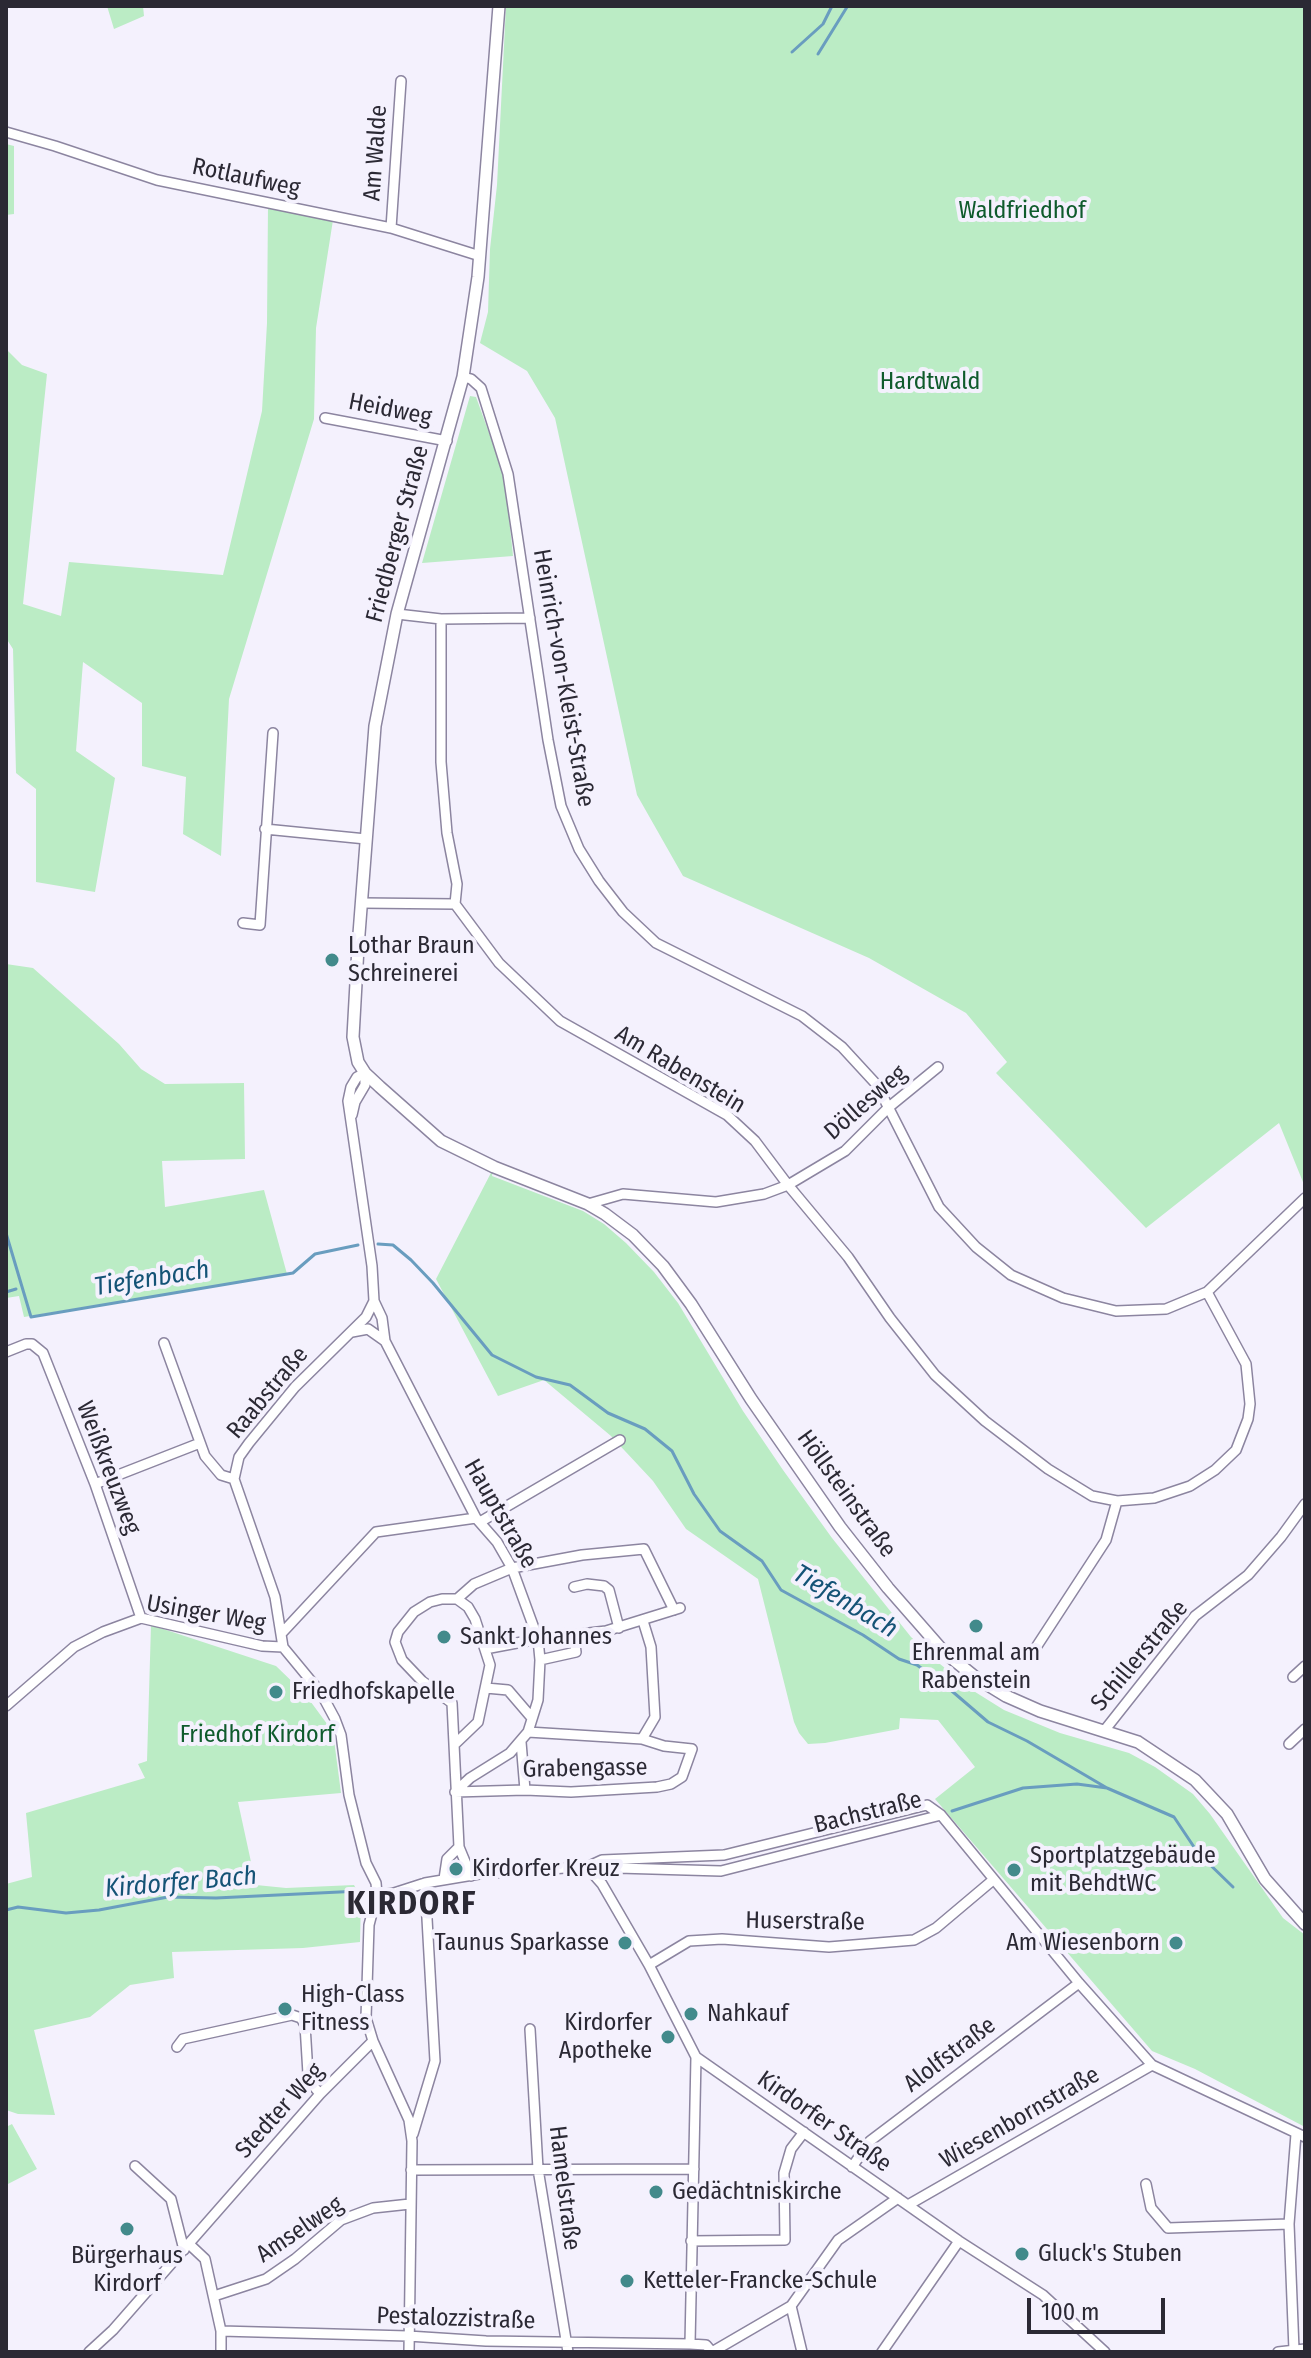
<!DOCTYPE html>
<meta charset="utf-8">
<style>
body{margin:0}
#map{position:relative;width:1311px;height:2358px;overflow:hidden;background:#f4f1fd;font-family:"Fira Sans Condensed",sans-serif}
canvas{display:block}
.frame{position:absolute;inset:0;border:8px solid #2b2934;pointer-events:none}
.scale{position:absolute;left:1027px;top:2298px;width:138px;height:36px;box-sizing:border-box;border:4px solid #2b2934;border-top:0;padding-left:10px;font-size:24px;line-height:28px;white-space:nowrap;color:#2b2934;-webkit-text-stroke:6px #f4f1fd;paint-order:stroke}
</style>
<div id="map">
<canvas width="1311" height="2358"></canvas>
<div class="frame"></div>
<div class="scale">100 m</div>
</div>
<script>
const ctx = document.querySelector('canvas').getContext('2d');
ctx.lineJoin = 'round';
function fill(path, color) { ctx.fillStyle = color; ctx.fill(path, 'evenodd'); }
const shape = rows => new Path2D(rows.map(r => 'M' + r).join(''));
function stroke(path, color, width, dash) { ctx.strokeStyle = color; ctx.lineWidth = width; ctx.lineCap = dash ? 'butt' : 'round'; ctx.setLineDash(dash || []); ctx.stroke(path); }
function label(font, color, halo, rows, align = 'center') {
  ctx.font = font + ' "Fira Sans Condensed",sans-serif'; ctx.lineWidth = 8; ctx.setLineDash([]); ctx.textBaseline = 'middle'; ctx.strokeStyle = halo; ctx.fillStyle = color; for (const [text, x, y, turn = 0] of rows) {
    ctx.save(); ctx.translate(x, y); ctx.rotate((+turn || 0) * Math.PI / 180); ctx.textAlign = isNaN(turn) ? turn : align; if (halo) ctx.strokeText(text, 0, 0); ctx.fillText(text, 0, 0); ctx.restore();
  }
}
fill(shape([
 [107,6,143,6,144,16,114,29],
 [506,6,1305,6,1305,1187,1279,1123,1146,1228,996,1073,1007,1062,966,1013,869,958,683,876,637,795,555,418,527,371,480,343,488,312,490,249,497,185],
 [6,144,14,146,14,214,6,215],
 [268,206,333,220,316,328,314,419,229,699,221,856,183,834,186,777,142,766,142,703,83,662,76,751,115,778,95,892,36,882,36,789,16,773,13,649,6,638,6,349,22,365,47,374,23,604,61,616,69,562,223,575,262,411,267,323],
 [470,396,476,397,505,477,513,556,422,563],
 [6,964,33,968,119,1044,141,1069,165,1084,244,1083,245,1159,162,1161,165,1207,264,1190,287,1274,24,1317,19,1296,6,1298],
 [494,1167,492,1176,583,1211,604,1224,626,1243,654,1272,678,1303,743,1411,783,1470,832,1538,911,1637,940,1664,972,1690,1004,1710,1060,1733,1129,1753,1155,1767,1193,1794,1210,1814,1283,1918,1305,1935,1305,2127,1195,2069,1152,2051,935,1799,975,1767,938,1720,900,1718,899,1729,825,1743,808,1744,799,1733,794,1722,758,1579,686,1529,653,1481,611,1436,544,1380,498,1396,436,1279],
 [151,1625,276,1666,305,1694,333,1732,341,1793,238,1802,256,1885,286,1888,354,1885,361,1898,360,1942,303,1948,172,1952,174,1978,130,1985,90,2017,34,2030,55,2115,18,2114,6,2110,6,1884,32,1877,26,1813,145,1778,138,1764,147,1761],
 [12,2124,37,2169,6,2185,6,2127]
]), '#bbecc5');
stroke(shape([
 [792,52,823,24,832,6],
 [818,54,847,7],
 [6,1233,31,1317,293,1273,315,1254,358,1245],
 [378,1244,393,1245,411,1260,433,1283,492,1355,536,1377,570,1385,608,1413,645,1429,672,1451,694,1494,720,1531,762,1561,781,1590,863,1635,899,1659,917,1665,946,1686,988,1722,1027,1741,1107,1788],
 [6,1292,16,1289],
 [952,1811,1023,1788,1077,1784,1107,1788,1174,1817,1198,1853,1233,1887],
 [6,1910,18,1907,66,1913,99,1910,168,1897,216,1898,360,1891]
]), '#699dbf', 3);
const minor = shape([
 [6,132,55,146,157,180,391,228,480,256],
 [391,228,401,81],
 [463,377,471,379,481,388,508,474,548,740,561,806,579,849,599,881,623,912,656,943,802,1016,842,1047,877,1085,939,1207,976,1247,1011,1275,1063,1298,1116,1311,1166,1309,1207,1292,1305,1198],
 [325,418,447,441],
 [397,614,441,619,530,618],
 [441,619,441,762,447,833,457,884,455,904,499,963,560,1021,727,1115,755,1141,788,1185,848,1257,890,1318,935,1375,985,1421,1048,1469,1092,1496,1117,1501,1154,1498,1190,1486,1215,1470,1236,1450,1248,1419,1250,1404,1246,1364,1207,1292],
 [265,829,366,839],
 [362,903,455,904],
 [243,923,260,925,273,733],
 [352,1115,355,1102,365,1085,365,1073],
 [588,1204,623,1194,716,1202,764,1194,788,1185,845,1151,889,1107,938,1067],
 [374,1301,382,1318,385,1341,476,1518,497,1542,512,1568,538,1639,540,1660,538,1700,528,1732,510,1753,470,1778,455,1792],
 [352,1332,368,1329,385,1341],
 [164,1343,205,1456,221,1475,234,1479],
 [6,1352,26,1344,32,1344,43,1353,95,1484,141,1618],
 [95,1484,200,1443],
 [480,1522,620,1440],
 [574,1587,587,1584,604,1586,609,1590,619,1628],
 [457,1599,474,1584,512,1568,582,1555,644,1549,674,1610],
 [281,1634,376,1532,476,1518],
 [283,1647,321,1693,335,1719,341,1735,349,1795,366,1863,376,1883,377,1894,369,1925,366,2018,373,2041,409,2120,412,2141,409,2352],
 [283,1647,275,1597,234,1479,239,1457,249,1443,295,1387,366,1317,374,1301,372,1266,348,1101,351,1087,357,1077,365,1073],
 [485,1649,538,1639,606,1631,680,1608],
 [1033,1652,1106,1540,1117,1501],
 [540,1660,576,1652,574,1637],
 [1293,1677,1305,1666],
 [486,1688,508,1690,532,1718],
 [6,1706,74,1647,103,1632,141,1618,262,1646,283,1647],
 [1104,1731,1195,1616,1248,1575,1281,1537,1305,1504],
 [642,1739,655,1717,651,1647,643,1621],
 [521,1742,525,1790],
 [455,1744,478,1722,490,1665,475,1619,468,1607,457,1599,442,1599,430,1602,414,1612,398,1632,395,1642,402,1660,422,1681,452,1703,459,1847,471,1876],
 [1289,1744,1305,1729],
 [455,1792,525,1790,571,1792,657,1787,671,1784,682,1777,692,1749,664,1746,642,1739,528,1732],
 [587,1867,602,1860,724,1855,927,1805,941,1815,1079,1983,1152,2065,1305,2137],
 [587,1867,602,1884,649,1965,696,2057,959,2241,1043,2295,1105,2352],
 [444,1879,447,1859,459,1847],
 [377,1894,394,1893,425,1883,479,1874,579,1867,601,1871,618,1868,721,1871,941,1815],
 [649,1965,689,1941,722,1939,829,1947,914,1940,936,1928,993,1880],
 [530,2029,538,2169,568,2352],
 [177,2047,183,2039,292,2015,301,2018,305,2025,308,2074,311,2083,320,2094],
 [696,2057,690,2344,706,2345,712,2352],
 [413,2134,435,2061,425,1883],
 [135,2166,171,2199,184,2250],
 [852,2167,870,2141,1079,1983],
 [411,2170,694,2169],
 [1146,2184,1151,2208,1168,2228,1289,2224],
 [908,2205,1152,2065],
 [691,2241,785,2240,784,2173,791,2149,804,2132],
 [189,2244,205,2259,221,2331,221,2352],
 [214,2296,266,2279,295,2259,341,2220,373,2208,410,2204],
 [791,2306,802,2352],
 [221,2331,408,2336,486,2341,690,2344],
 [1294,2350,1289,2224,1296,2134],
 [89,2352,113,2330,320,2094,373,2041],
 [712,2352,791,2306,838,2240,898,2198],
 [882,2352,959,2241],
 [1278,2352,1305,2349]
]);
const tertiary = shape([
 [499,6,478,277,463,377,397,614,375,726,358,947,353,1037,358,1062,365,1073,380,1087,441,1141,494,1167,588,1204,605,1214,633,1235,663,1266,691,1304,751,1399,840,1527,888,1588,944,1652,975,1677,1006,1696,1040,1711,1138,1742,1195,1780,1227,1814,1265,1879,1305,1924]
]);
stroke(minor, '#8c85a0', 12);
stroke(tertiary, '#8c85a0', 14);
stroke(minor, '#fff', 9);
stroke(tertiary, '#fff', 11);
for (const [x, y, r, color] of [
 [332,960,8,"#428a8b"],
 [976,1626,8,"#428a8b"],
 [444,1637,8,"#428a8b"],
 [276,1692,8,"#428a8b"],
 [456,1869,8,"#428a8b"],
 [1014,1870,8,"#428a8b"],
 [625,1943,8,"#428a8b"],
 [1176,1943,8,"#428a8b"],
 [285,2009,8,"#428a8b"],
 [691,2014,8,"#428a8b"],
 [668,2037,8,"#428a8b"],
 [656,2192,8,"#428a8b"],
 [127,2229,8,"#428a8b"],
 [1022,2254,8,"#428a8b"],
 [627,2281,8,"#428a8b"]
]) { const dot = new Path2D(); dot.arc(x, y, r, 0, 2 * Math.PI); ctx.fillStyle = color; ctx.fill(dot); stroke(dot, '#f4f1fd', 3); }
label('24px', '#2b2934', '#f4f1fd', [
 ["Am Walde",376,153,-86],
 ["Rotlaufweg",246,178,12],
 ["Heidweg",390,410,11],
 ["Friedberger Straße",398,534,-75],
 ["Heinrich-von-Kleist-Straße",563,678,80],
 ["Am Rabenstein",680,1070,31],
 ["Döllesweg",866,1103,-41],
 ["Raabstraße",268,1393,-50],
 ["Weißkreuzweg",108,1468,69],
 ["Höllsteinstraße",846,1494,54],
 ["Hauptstraße",500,1514,60],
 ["Usinger Weg",206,1614,10],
 ["Schillerstraße",1140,1656,-50],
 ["Grabengasse",585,1769,-1],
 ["Bachstraße",868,1813,-14],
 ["Huserstraße",805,1922,1],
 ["Alolfstraße",950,2055,-37],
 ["Stedter Weg",280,2111,-48],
 ["Wiesenbornstraße",1020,2118,-30],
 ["Kirdorfer Straße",824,2122,35],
 ["Hamelstraße",564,2188,83],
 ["Amselweg",300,2230,-34],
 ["Pestalozzistraße",456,2319,2]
]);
label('24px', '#0f5b2c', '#f4f1fd', [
 ["Waldfriedhof",1022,211],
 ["Hardtwald",930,382],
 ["Friedhof Kirdorf",257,1735]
]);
label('24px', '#2b2934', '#f4f1fd', [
 ["Lothar Braun",348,946],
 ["Schreinerei",348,974],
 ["Sankt Johannes",460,1637],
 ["Ehrenmal am",976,1653,"center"],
 ["Rabenstein",976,1681,"center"],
 ["Friedhofskapelle",292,1692],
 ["Sportplatzgebäude",1030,1856],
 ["mit BehdtWC",1030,1884],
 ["Kirdorfer Kreuz",472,1869],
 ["Taunus Sparkasse",609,1943,"right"],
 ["Am Wiesenborn",1160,1943,"right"],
 ["High-Class",301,1995],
 ["Fitness",301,2023],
 ["Nahkauf",707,2014],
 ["Kirdorfer",652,2023,"right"],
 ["Apotheke",652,2051,"right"],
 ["Gedächtniskirche",672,2192],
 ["Gluck's Stuben",1038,2254],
 ["Bürgerhaus",127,2256,"center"],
 ["Kirdorf",127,2284,"center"],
 ["Ketteler-Francke-Schule",643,2281]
], 'left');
label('italic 26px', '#145376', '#f4f1fd', [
 ["Tiefenbach",152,1279,-9],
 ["Tiefenbach",845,1602,31],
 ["Kirdorfer Bach",181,1883,-5]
]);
ctx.letterSpacing = '2px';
label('bold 32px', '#2b2934', '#f4f1fd', [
 ["KIRDORF",412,1905]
]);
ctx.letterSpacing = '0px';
</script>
